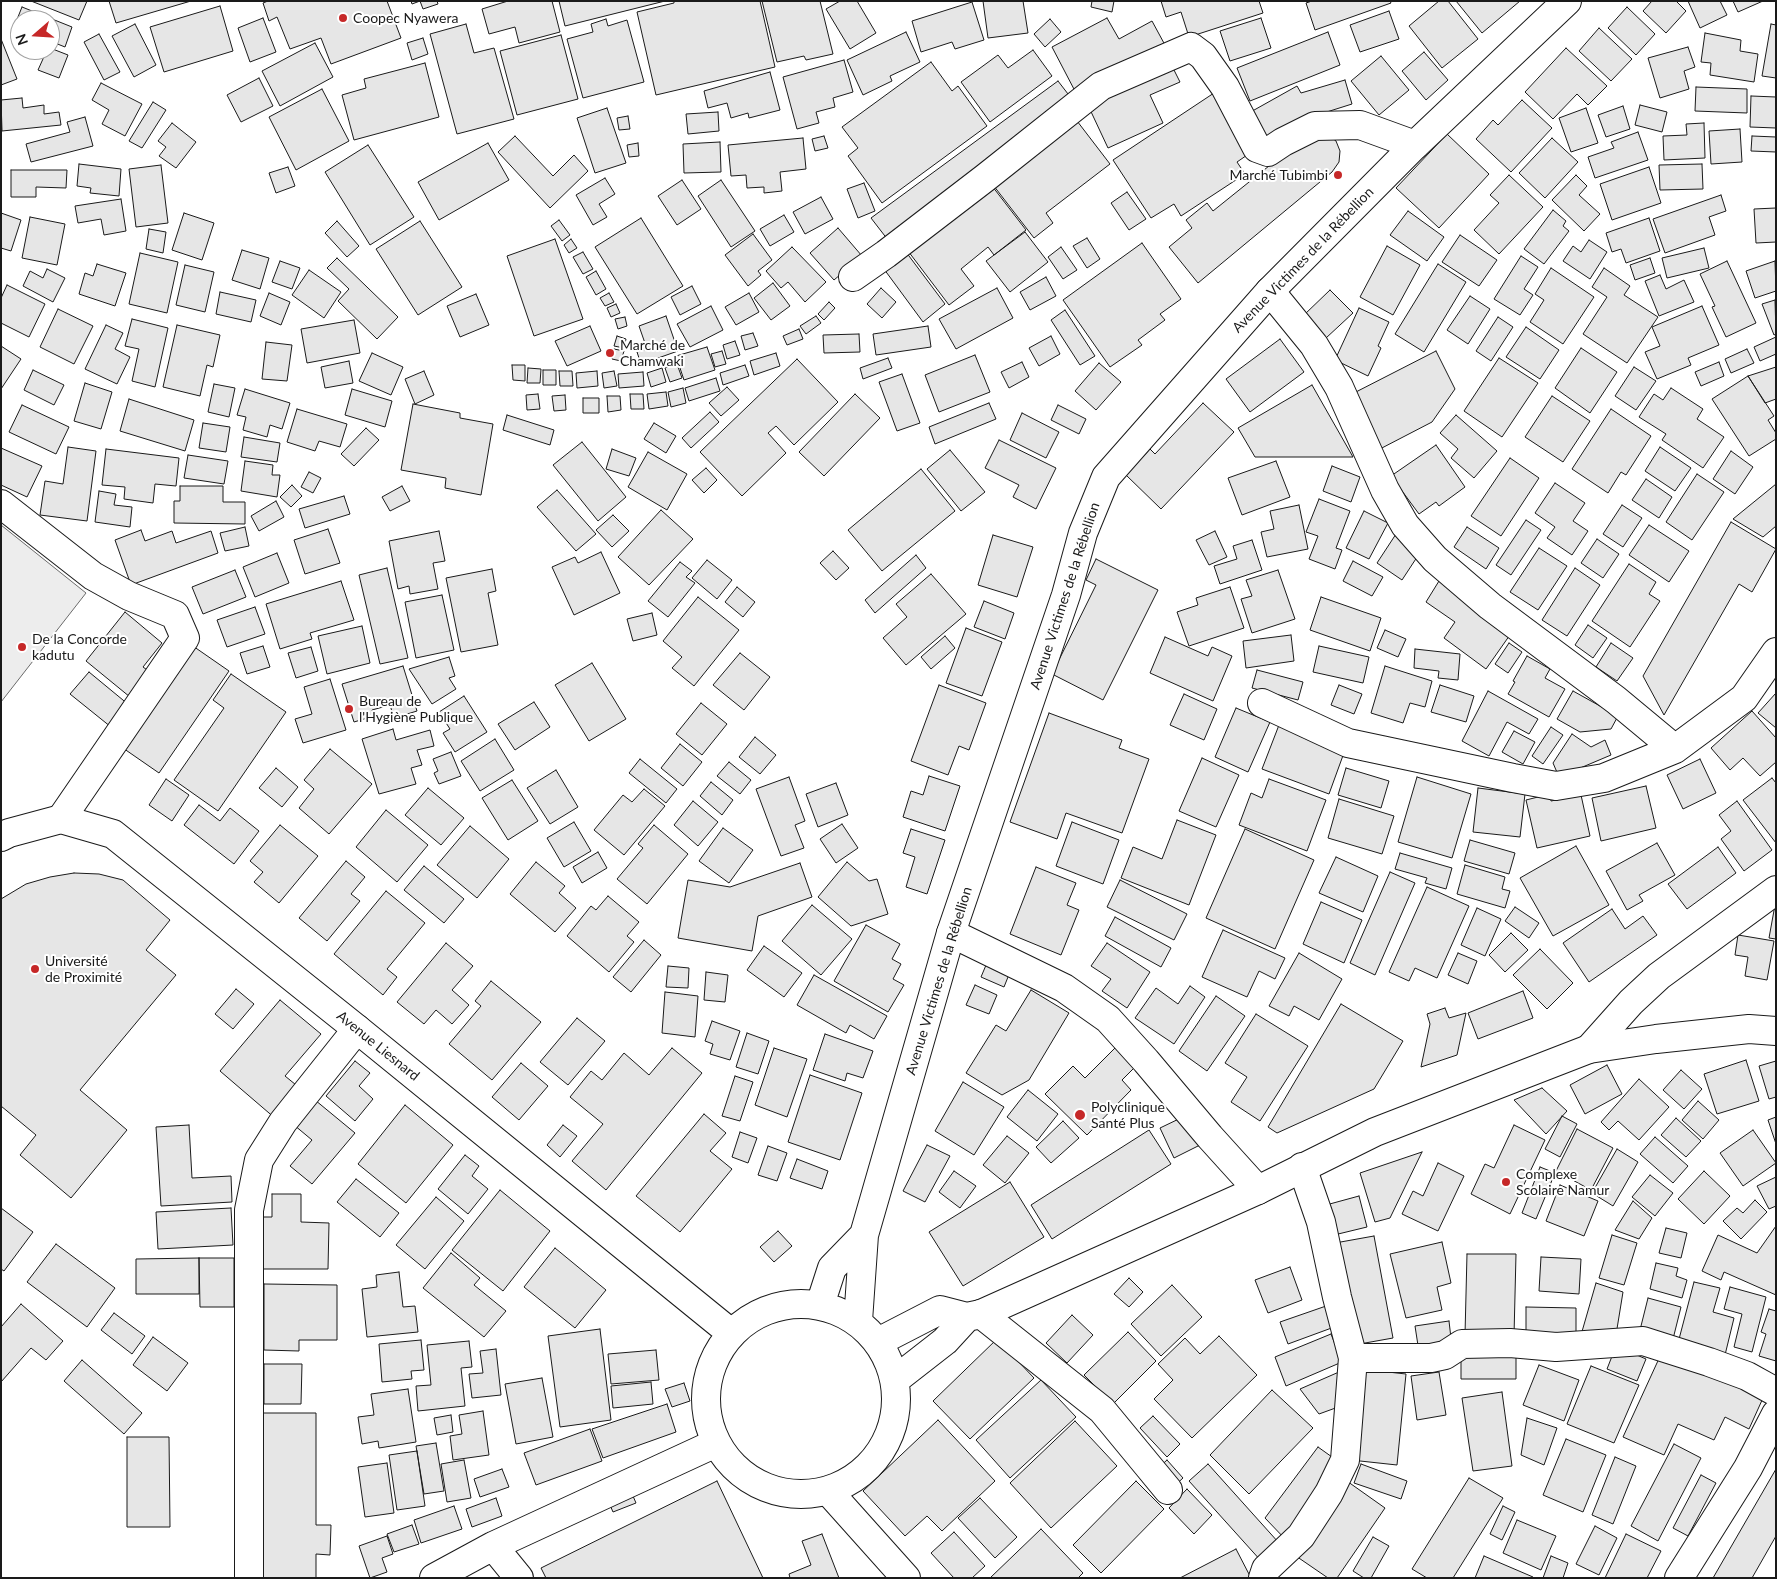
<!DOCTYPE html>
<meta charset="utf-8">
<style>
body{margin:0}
#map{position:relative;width:1777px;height:1579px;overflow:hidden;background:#fff;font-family:Lato,sans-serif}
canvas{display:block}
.frame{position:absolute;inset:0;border:2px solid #1a1a1a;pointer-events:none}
.north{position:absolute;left:10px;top:10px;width:50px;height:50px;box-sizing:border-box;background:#fff;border:1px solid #a3a3a3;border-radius:50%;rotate:251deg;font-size:14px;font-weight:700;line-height:20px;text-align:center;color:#1a1a1a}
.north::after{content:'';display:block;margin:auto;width:18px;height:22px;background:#c62828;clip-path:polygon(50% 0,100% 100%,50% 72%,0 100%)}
</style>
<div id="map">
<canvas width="1777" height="1579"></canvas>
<div class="frame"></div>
<div class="north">N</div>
</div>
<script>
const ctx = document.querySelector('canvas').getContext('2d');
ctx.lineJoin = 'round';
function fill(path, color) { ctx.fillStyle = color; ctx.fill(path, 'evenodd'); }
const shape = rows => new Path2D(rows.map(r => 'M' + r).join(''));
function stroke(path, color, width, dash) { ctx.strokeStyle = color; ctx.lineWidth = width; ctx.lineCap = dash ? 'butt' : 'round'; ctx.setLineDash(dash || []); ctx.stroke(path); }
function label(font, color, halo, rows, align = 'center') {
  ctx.font = font + ' Lato,sans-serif'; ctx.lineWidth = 4; ctx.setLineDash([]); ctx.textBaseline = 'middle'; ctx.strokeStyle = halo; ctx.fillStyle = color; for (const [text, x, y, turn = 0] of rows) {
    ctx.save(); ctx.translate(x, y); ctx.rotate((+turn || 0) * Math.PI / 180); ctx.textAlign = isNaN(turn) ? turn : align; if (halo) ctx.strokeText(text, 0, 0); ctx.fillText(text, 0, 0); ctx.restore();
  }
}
const built = shape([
 [1,525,86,593,1,702,1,525]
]);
fill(built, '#ededed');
stroke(built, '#6a6a6a', 1);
const building = shape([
 [31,1,87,1,79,20,31,1],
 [109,1,191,1,116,23,109,1],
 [268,1,387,1,401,38,331,64,321,38,290,49,277,17,269,21,263,3,268,1],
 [411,1,437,1,438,4,423,9,420,1,412,4,411,1],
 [508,1,552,1,560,32,519,43,515,27,489,34,482,9,508,1],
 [559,1,665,1,565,26,559,1],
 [674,1,760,1,775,67,656,95,637,12,674,3,674,1],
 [762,1,820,1,833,54,806,60,804,56,777,62,762,1],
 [840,1,857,1,876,33,850,49,826,9,840,1],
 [983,1,1023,1,1028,33,988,38,983,1],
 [1092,1,1114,1,1112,12,1091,7,1092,1],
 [1161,1,1259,1,1263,13,1189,37,1181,12,1166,17,1161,1],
 [1312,1,1390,1,1391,3,1315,30,1306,3,1312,1],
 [1439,1,1448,1,1478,39,1442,68,1409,26,1439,1],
 [1456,1,1520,1,1482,33,1456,1],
 [1652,1,1676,1,1686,11,1666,33,1643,11,1652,1],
 [1688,1,1720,1,1727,15,1700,28,1688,1],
 [1733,1,1763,1,1738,12,1733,1],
 [972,2,984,40,955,49,952,42,921,52,912,21,972,2],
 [220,6,233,51,164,72,150,27,220,6],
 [22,7,72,27,65,47,50,41,50,20,20,20,20,29,14,27,22,7],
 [1627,7,1655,34,1636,55,1608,28,1627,7],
 [1389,11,1399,39,1360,52,1350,25,1389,11],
 [263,18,276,52,250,62,238,28,263,18],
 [1107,18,1119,39,1152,21,1165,45,1076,93,1052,47,1107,18],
 [1261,18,1271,48,1230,61,1220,31,1261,18],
 [606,19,608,26,627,20,644,82,583,98,567,39,593,32,591,24,606,19],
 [1050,19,1061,32,1045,47,1034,34,1050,19],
 [135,24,156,65,134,77,112,36,135,24],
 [466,24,474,53,494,48,514,119,457,134,430,34,466,24],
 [1771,24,1776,25,1776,78,1762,76,1771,24],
 [1599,28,1632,59,1611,81,1579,51,1599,28],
 [906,32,920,62,890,76,892,81,863,95,847,60,906,32],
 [1328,32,1340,65,1250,101,1237,68,1328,32],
 [1705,33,1741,40,1740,51,1758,54,1754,82,1710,75,1711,63,1701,62,1705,33],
 [99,34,120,72,104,80,84,42,99,34],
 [561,35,578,99,517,115,500,51,561,35],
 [423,38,428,54,412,60,407,43,423,38],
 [1,39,17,79,1,85,1,39],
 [315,43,333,77,280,106,262,71,315,43],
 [1688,47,1695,67,1684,71,1689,89,1660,98,1648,58,1688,47],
 [50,48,68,55,59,78,38,70,47,50,50,50,50,48],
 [1566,48,1607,86,1588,105,1577,94,1553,119,1525,92,1566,48],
 [1033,50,1052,76,990,122,961,82,998,55,1008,68,1033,50],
 [1424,52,1448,80,1426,100,1402,71,1424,52],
 [1381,56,1409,90,1379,115,1351,81,1381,56],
 [844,60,853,92,833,98,835,107,816,112,819,123,797,129,783,77,844,60],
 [931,62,952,91,958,86,987,126,882,203,848,156,858,148,842,127,931,62],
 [1170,62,1180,82,1150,95,1163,123,1108,148,1086,101,1170,62],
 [425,63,439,117,354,140,342,95,366,88,364,79,425,63],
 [770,72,780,110,749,118,748,113,731,118,727,103,708,108,704,91,770,72],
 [259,78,273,106,241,122,227,95,259,78],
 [1345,80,1352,104,1314,116,1264,144,1247,114,1297,86,1301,93,1345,80],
 [1058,81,1075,103,888,240,871,218,1058,81],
 [101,83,142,104,125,136,102,124,109,110,92,100,101,83],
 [1696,87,1747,89,1747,113,1695,111,1696,87],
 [322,89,349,141,296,170,269,117,322,89],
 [1214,93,1253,151,1237,162,1245,174,1181,216,1174,204,1151,218,1113,160,1214,93],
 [1751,96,1776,97,1776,128,1750,127,1751,96],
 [22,98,23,108,44,105,44,114,59,112,61,125,2,131,1,100,22,98],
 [1522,100,1552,128,1511,172,1476,139,1493,120,1498,125,1522,100],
 [153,102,166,110,142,148,129,141,153,102],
 [1640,105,1667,112,1662,132,1635,125,1640,105],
 [1623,106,1630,129,1606,137,1598,115,1623,106],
 [607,108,626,163,595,173,577,118,607,108],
 [1586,108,1598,143,1571,152,1559,118,1586,108],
 [718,112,719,131,688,134,686,114,718,112],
 [628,116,630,129,619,130,617,118,628,116],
 [85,117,93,146,31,162,26,144,70,132,67,122,85,117],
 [1074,117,1110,164,1046,213,1053,223,1034,238,990,181,1074,117],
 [172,123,196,142,176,168,159,156,166,147,158,141,172,123],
 [1704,123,1705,158,1664,160,1663,136,1687,135,1686,124,1704,123],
 [1740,129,1742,162,1711,164,1709,131,1740,129],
 [1638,132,1648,160,1595,178,1588,157,1614,148,1611,142,1638,132],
 [1327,134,1336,141,1340,151,1339,162,1332,172,1198,283,1169,247,1192,228,1186,220,1207,203,1213,211,1305,137,1327,134],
 [1447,134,1489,174,1439,228,1396,188,1447,134],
 [515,136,553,176,574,155,588,171,550,208,498,152,515,136],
 [824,136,828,148,815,151,812,139,824,136],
 [1752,136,1776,137,1776,152,1751,151,1752,136],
 [803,138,806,169,780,172,782,191,764,193,764,187,747,188,746,175,731,176,728,145,803,138],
 [1552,138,1578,162,1545,198,1519,173,1552,138],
 [720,142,721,172,684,173,683,144,720,142],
 [488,143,509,180,439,220,418,182,488,143],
 [638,143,639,156,629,157,627,145,638,143],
 [368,145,414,217,370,245,325,172,368,145],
 [79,164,121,169,119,196,90,193,91,188,77,186,79,164],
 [1702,164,1703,189,1660,190,1659,165,1702,164],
 [161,165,168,223,136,227,129,169,161,165],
 [288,167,295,186,276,193,269,173,288,167],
 [1649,167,1661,203,1612,220,1600,184,1649,167],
 [11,170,67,170,66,188,36,187,36,197,11,197,11,170],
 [1509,175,1543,207,1499,254,1474,230,1499,203,1490,195,1509,175],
 [1576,175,1587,186,1579,195,1600,214,1584,231,1552,200,1576,175],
 [605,178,615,194,599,204,607,217,593,225,576,195,605,178],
 [682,180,701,209,677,225,658,196,682,180],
 [721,180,755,231,731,247,698,196,721,180],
 [989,182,1026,230,994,255,988,247,961,269,974,286,949,305,905,247,989,182],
 [864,183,875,211,858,218,847,189,864,183],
 [1127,192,1146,219,1129,230,1111,203,1127,192],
 [1721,195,1726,211,1709,217,1715,235,1665,253,1653,219,1721,195],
 [821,197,833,219,805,234,793,212,821,197],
 [121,199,126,231,104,235,101,219,78,223,75,206,121,199],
 [1776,208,1776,242,1756,243,1754,209,1776,208],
 [1553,210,1566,221,1563,226,1569,231,1544,264,1524,249,1553,210],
 [1408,211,1444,237,1427,261,1390,235,1408,211],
 [1,213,21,220,11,251,1,248,1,213],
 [184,213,214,223,202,260,172,250,184,213],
 [784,215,794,232,770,246,760,229,784,215],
 [30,217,65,224,57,265,22,258,30,217],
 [641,218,683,286,637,314,595,247,641,218],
 [1649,218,1660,251,1626,263,1621,249,1612,252,1606,233,1649,218],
 [559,220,570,235,562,241,551,226,559,220],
 [337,221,359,246,347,257,325,233,337,221],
 [420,221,462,287,418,315,376,249,420,221],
 [838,228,862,256,834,280,810,253,838,228],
 [149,229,166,232,163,253,146,249,149,229],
 [1025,232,1048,262,1010,292,986,261,1025,232],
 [753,234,772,260,758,271,761,275,748,286,725,255,753,234],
 [1460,235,1497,260,1479,286,1442,262,1460,235],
 [1087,238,1100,259,1087,268,1073,246,1087,238],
 [555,239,583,319,534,336,507,256,555,239],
 [571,239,577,248,569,253,564,245,571,239],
 [1589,240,1607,252,1590,279,1563,261,1573,246,1581,252,1589,240],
 [1142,243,1181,299,1160,314,1165,320,1138,340,1142,345,1110,367,1063,300,1142,243],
 [1387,246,1420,265,1393,315,1360,297,1387,246],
 [792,247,826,282,805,302,788,282,781,288,766,271,792,247],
 [1061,247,1077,270,1063,279,1048,257,1061,247],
 [903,248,945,304,923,322,881,265,903,248],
 [1704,248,1709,268,1667,278,1662,258,1704,248],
 [242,250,269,258,260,289,232,280,242,250],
 [583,252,593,269,583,274,573,257,583,252],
 [140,253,178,262,167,313,129,304,140,253],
 [1521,256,1538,267,1524,289,1533,295,1520,315,1494,299,1521,256],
 [337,258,398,317,377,339,338,301,349,289,327,268,337,258],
 [1650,258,1655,273,1635,280,1630,265,1650,258],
 [280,261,300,268,292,289,272,282,280,261],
 [1727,261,1756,323,1726,337,1712,307,1715,306,1700,274,1727,261],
 [1775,261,1776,291,1755,298,1746,271,1775,261],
 [97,264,126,273,115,306,79,294,85,273,93,276,97,264],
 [1438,264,1466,282,1424,352,1395,334,1438,264],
 [185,265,214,272,205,312,176,305,185,265],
 [1551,268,1594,297,1563,344,1530,322,1544,300,1535,294,1551,268],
 [1604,268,1630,286,1624,295,1658,317,1627,363,1583,334,1607,297,1592,287,1604,268],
 [47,269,65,278,53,302,23,286,30,271,43,278,47,269],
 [309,270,341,292,324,318,292,295,309,270],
 [596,271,606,289,596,295,586,277,596,271],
 [1660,275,1666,289,1684,280,1694,302,1659,316,1645,281,1660,275],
 [1046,277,1056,296,1030,310,1020,292,1046,277],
 [773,283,790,306,771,320,754,298,773,283],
 [7,285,45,304,29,337,1,323,1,298,7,285],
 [692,286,701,304,680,315,671,297,692,286],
 [881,288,896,302,882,318,867,304,881,288],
 [997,288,1013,318,956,349,939,319,997,288],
 [1330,290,1353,313,1326,338,1304,315,1330,290],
 [220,292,256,300,251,322,216,314,220,292],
 [269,293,290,302,281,325,260,316,269,293],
 [609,293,614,302,605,306,600,298,609,293],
 [749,293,759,312,736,325,725,307,749,293],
 [476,294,489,325,460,337,447,306,476,294],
 [1470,296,1490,309,1468,344,1447,330,1470,296],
 [1775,300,1776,334,1774,335,1762,304,1775,300],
 [829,302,835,308,824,320,818,314,829,302],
 [616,304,620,313,611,317,607,308,616,304],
 [711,306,723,330,690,347,677,324,711,306],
 [1702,306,1719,345,1688,358,1691,365,1657,379,1645,352,1660,346,1652,327,1702,306],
 [1359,308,1389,322,1378,346,1381,348,1368,376,1335,360,1359,308],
 [58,309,93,326,74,364,40,347,58,309],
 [1065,310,1095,356,1080,365,1051,320,1065,310],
 [666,316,678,351,641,364,637,352,647,349,639,326,666,316],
 [816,316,821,323,806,334,800,326,816,316],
 [625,317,627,326,618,329,615,319,625,317],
 [1498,317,1513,327,1491,361,1476,351,1498,317],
 [132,319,168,328,155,387,132,381,139,349,125,346,132,319],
 [354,320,360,353,307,363,301,329,354,320],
 [106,325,123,333,115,349,130,357,117,384,85,369,106,325],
 [177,325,220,335,213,367,207,365,200,396,163,387,177,325],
 [590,326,601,351,567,366,555,341,590,326],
 [928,326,931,347,876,355,873,334,928,326],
 [1526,327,1559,350,1540,379,1506,357,1526,327],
 [799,329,803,339,787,345,783,336,799,329],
 [753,333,758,346,745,350,741,336,753,333],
 [859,334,860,352,824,353,823,335,859,334],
 [617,336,626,339,624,348,614,346,617,336],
 [1051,336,1060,354,1039,366,1029,348,1051,336],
 [1776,337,1776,354,1760,361,1754,347,1776,337],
 [1280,339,1304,372,1250,412,1226,379,1280,339],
 [735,341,740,355,727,359,723,345,735,341],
 [266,342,292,345,287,381,262,379,266,342],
 [1,346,21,359,1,389,1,346],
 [707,347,715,370,684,380,676,356,707,347],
 [1581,348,1617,372,1590,413,1555,388,1581,348],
 [614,349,624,351,621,361,612,359,614,349],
 [1747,349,1754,363,1731,373,1725,359,1747,349],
 [722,351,726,364,715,367,711,354,722,351],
 [1436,351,1455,389,1432,422,1378,450,1350,395,1436,351],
 [372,353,403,367,391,395,359,381,372,353],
 [776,353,780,366,754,375,750,361,776,353],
 [975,355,990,392,939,412,925,375,975,355],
 [888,358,892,368,863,379,860,368,888,358],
 [1499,358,1538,383,1502,437,1464,411,1499,358],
 [797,359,838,402,794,445,776,426,768,433,786,453,742,496,700,452,797,359],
 [349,361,353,383,325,388,321,367,349,361],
 [1022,362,1029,377,1009,388,1001,372,1022,362],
 [1719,362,1724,376,1701,386,1695,372,1719,362],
 [1099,363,1121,382,1096,410,1075,391,1099,363],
 [677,364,682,378,670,382,665,368,677,364],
 [512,365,525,365,525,381,513,380,512,365],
 [745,365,749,376,723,385,720,373,745,365],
 [1634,367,1656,381,1636,410,1615,396,1634,367],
 [1776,367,1776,399,1765,403,1748,376,1776,367],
 [528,368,541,369,540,383,527,383,528,368],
 [662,368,666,382,651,387,647,373,662,368],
 [33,370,64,385,54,405,24,390,33,370],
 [543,370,556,370,556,385,543,385,543,370],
 [424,371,434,395,415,404,405,379,424,371],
 [559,371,572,371,573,386,560,386,559,371],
 [597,371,598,386,577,388,576,373,597,371],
 [614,371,617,386,604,388,602,373,614,371],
 [643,372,644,386,619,388,618,374,643,372],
 [902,374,920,423,897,431,879,382,902,374],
 [1748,376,1774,416,1768,420,1776,433,1776,439,1749,456,1712,399,1748,376],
 [716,378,720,391,689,401,685,388,716,378],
 [85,383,112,392,101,429,74,421,85,383],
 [214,384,235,388,229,417,208,412,214,384],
 [1312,385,1353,457,1255,457,1238,428,1312,385],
 [727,387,739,400,721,416,709,403,727,387],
 [683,388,686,403,671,407,668,392,683,388],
 [1671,388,1703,409,1697,419,1724,437,1703,468,1662,440,1666,434,1639,417,1654,394,1663,400,1671,388],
 [245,389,290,403,282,429,270,425,267,437,243,430,246,417,237,415,245,389],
 [352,389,392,401,385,427,345,415,352,389],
 [666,392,668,406,649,409,647,394,666,392],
 [538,394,540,409,527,410,526,395,538,394],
 [630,394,643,394,644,409,631,409,630,394],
 [855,394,880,418,824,476,799,452,855,394],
 [565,395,566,410,554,411,552,396,565,395],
 [607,396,620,396,621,410,608,412,607,396],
 [1552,396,1590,421,1563,462,1525,437,1552,396],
 [583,398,599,398,599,413,583,413,583,398],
 [129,399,194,420,185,451,120,431,129,399],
 [989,403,996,419,935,444,929,427,989,403],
 [1203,403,1234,432,1161,509,1126,475,1150,449,1155,454,1203,403],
 [413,404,460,413,460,418,493,424,481,495,445,488,446,478,401,470,413,404],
 [22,405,69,427,56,454,9,432,22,405],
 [1058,405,1086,419,1079,434,1051,420,1058,405],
 [297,409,347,424,340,447,319,441,315,451,287,442,297,409],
 [1611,409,1651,436,1626,475,1621,472,1608,493,1572,469,1611,409],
 [710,412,719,422,691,448,682,438,710,412],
 [1022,413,1059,432,1046,458,1010,440,1022,413],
 [507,415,554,430,550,445,503,430,507,415],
 [1456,415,1497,451,1474,478,1451,458,1458,449,1440,433,1456,415],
 [203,423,230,427,226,452,199,448,203,423],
 [654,423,676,436,666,453,644,439,654,423],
 [366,428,379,440,354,466,341,454,366,428],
 [244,437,280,443,277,462,241,457,244,437],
 [999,440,1056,468,1036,509,1013,497,1019,485,985,468,999,440],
 [582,442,626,497,598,521,553,465,582,442],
 [1436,445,1465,487,1439,506,1436,502,1419,514,1391,476,1436,445],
 [68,447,96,451,87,521,40,515,45,481,63,484,68,447],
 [1660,447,1691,468,1675,491,1645,471,1660,447],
 [1,448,42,466,27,497,1,485,1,448],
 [106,449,179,458,176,486,155,484,153,503,124,499,125,487,102,485,106,449],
 [612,449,636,458,629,476,606,469,612,449],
 [950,450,985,492,961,511,927,469,950,450],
 [1731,451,1753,467,1735,494,1713,479,1731,451],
 [648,452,687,474,667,510,628,487,648,452],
 [188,455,228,461,224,484,184,478,188,455],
 [1510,458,1539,478,1501,536,1471,516,1510,458],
 [245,461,273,465,272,475,280,475,277,497,241,491,245,461],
 [1276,461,1290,497,1242,515,1228,478,1276,461],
 [1332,466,1360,477,1351,502,1323,491,1332,466],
 [706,468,717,480,704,493,692,480,706,468],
 [921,469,955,511,882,571,848,530,921,469],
 [309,472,321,478,313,493,301,487,309,472],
 [1697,474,1724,492,1692,540,1666,522,1697,474],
 [1646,479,1672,497,1659,518,1632,500,1646,479],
 [1555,483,1585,503,1573,521,1588,531,1572,555,1547,538,1555,527,1535,513,1555,483],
 [1776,484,1776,526,1763,537,1733,519,1776,484],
 [292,485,302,496,291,507,280,497,292,485],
 [180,486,223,486,223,502,245,502,245,524,174,523,174,501,180,501,180,486],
 [402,486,410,501,390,511,382,497,402,486],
 [557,490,596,534,576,551,537,507,557,490],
 [99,491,116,494,114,505,132,507,130,527,95,522,99,491],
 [344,496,350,514,305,528,299,509,344,496],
 [1319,499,1350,511,1336,548,1342,550,1335,569,1309,559,1318,536,1306,532,1319,499],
 [276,501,284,517,259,531,251,516,276,501],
 [1299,505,1308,549,1267,557,1261,532,1274,529,1270,511,1299,505],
 [1622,505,1642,518,1623,547,1603,534,1622,505],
 [661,510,693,539,649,585,618,557,661,510],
 [1364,511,1388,523,1369,559,1346,548,1364,511],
 [613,515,629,531,612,547,596,530,613,515],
 [1526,520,1541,530,1511,575,1496,565,1526,520],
 [1731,522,1776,549,1752,592,1739,584,1664,715,1643,676,1731,522],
 [1649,525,1689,551,1669,582,1629,555,1649,525],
 [245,527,249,546,225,551,220,533,245,527],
 [1467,527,1499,548,1486,569,1454,547,1467,527],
 [328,529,340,563,305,574,294,540,328,529],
 [141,530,145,541,172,531,176,543,211,531,218,553,131,585,115,540,141,530],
 [439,531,445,561,433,563,438,589,410,594,409,586,398,589,389,541,439,531],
 [1215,531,1227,557,1209,565,1196,540,1215,531],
 [1398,531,1423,548,1402,580,1377,563,1398,531],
 [993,535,1033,547,1017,597,978,585,993,535],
 [1597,539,1619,554,1603,578,1581,563,1597,539],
 [1252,540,1262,570,1220,584,1214,566,1237,559,1233,546,1252,540],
 [1539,548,1567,566,1538,610,1510,592,1539,548],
 [833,551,849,568,836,580,820,563,833,551],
 [601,552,620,593,574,615,552,567,575,557,578,563,601,552],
 [277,553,289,583,255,597,243,567,277,553],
 [916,555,926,568,875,613,865,600,916,555],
 [1096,559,1158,590,1103,700,1052,674,1096,585,1086,580,1096,559],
 [707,560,732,580,717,599,692,578,707,560],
 [1353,561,1383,577,1372,596,1343,581,1353,561],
 [680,562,692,571,686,577,695,583,668,617,648,601,680,562],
 [1629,564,1656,582,1649,594,1660,601,1630,647,1592,621,1629,564],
 [387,568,408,658,380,664,359,575,387,568],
 [1575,568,1600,585,1567,636,1542,620,1575,568],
 [492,569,496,591,488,593,498,645,461,652,446,578,492,569],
 [235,570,246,597,203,614,192,587,235,570],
 [1278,570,1295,619,1252,633,1241,599,1252,596,1246,580,1278,570],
 [931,574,966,614,906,665,883,638,907,617,896,604,931,574],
 [341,581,354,620,310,633,312,639,280,649,266,604,341,581],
 [1439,581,1512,632,1486,669,1444,638,1455,622,1426,602,1439,581],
 [737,587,755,602,743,617,725,602,737,587],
 [1230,587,1244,628,1189,646,1177,612,1198,605,1196,598,1230,587],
 [442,595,454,650,416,658,405,602,442,595],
 [698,597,739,630,694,686,672,668,682,657,663,641,698,597],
 [1321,597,1381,618,1370,651,1310,630,1321,597],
 [984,601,1014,613,1005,639,974,627,984,601],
 [255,607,265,634,227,647,217,620,255,607],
 [125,612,162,643,143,667,150,672,130,697,86,661,125,612],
 [652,613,657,635,633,641,627,619,652,613],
 [1588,625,1607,638,1593,658,1575,645,1588,625],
 [362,626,370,663,327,674,318,636,362,626],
 [966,628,1002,642,982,696,946,683,966,628],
 [1385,630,1406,639,1398,657,1377,648,1385,630],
 [1291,635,1294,661,1246,668,1243,641,1291,635],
 [945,636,955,648,931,669,921,657,945,636],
 [1165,637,1208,656,1212,647,1232,656,1213,701,1150,673,1165,637],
 [1509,643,1522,652,1508,673,1495,664,1509,643],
 [1611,643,1633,658,1617,681,1596,667,1611,643],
 [190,644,229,671,159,773,120,746,190,644],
 [263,646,270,667,247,674,240,653,263,646],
 [1319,646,1369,657,1363,683,1313,672,1319,646],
 [311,647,318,671,296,678,288,653,311,647],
 [1415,649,1460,654,1458,680,1438,678,1439,671,1414,668,1415,649],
 [740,653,770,677,744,710,713,685,740,653],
 [1527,656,1550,669,1545,678,1565,689,1549,717,1508,694,1515,682,1513,681,1527,656],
 [449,657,455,676,449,678,456,689,432,704,409,669,449,657],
 [592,663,626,719,589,741,555,685,592,663],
 [403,666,417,711,394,718,390,705,372,710,374,716,354,722,342,684,403,666],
 [1385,666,1432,681,1425,707,1410,703,1403,723,1371,713,1385,666],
 [1257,670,1303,682,1298,700,1252,688,1257,670],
 [89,672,129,705,111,727,70,694,89,672],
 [231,674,286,712,218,811,174,780,224,708,213,700,231,674],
 [330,679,346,730,303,743,295,719,312,714,304,687,330,679],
 [939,685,986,703,969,750,959,746,948,775,911,761,939,685],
 [1339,685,1362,694,1354,714,1331,705,1339,685],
 [1440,685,1474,696,1466,722,1431,712,1440,685],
 [1488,691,1538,719,1529,734,1507,722,1489,756,1462,741,1488,691],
 [1573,691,1618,716,1611,729,1580,732,1557,719,1573,691],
 [1776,693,1776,728,1758,713,1776,693],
 [1184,694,1217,709,1204,740,1170,725,1184,694],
 [464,696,487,732,455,752,443,733,450,729,439,712,464,696],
 [534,702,550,727,515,750,498,724,534,702],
 [701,703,727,724,702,755,676,734,701,703],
 [1236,708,1270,722,1248,772,1215,757,1236,708],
 [1752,711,1776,738,1776,762,1760,776,1743,758,1730,770,1711,748,1752,711],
 [1049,713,1122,740,1119,748,1149,759,1122,833,1066,813,1057,839,1010,822,1049,713],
 [1279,725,1345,750,1329,794,1262,769,1279,725],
 [1551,727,1563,735,1543,764,1532,756,1551,727],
 [393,729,396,740,430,730,434,746,417,750,422,765,411,768,416,784,379,794,362,739,393,729],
 [1514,731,1535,742,1523,764,1502,752,1514,731],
 [1572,734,1591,747,1605,740,1611,755,1559,777,1553,763,1572,734],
 [755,737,776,755,760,774,739,757,755,737],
 [495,739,514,770,480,791,461,761,495,739],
 [680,744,702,762,683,786,661,768,680,744],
 [330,749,372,784,329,834,299,808,314,789,304,780,330,749],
 [451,752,461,776,439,784,434,773,438,771,433,759,451,752],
 [1202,758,1239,775,1216,827,1179,811,1202,758],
 [640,759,677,789,666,803,629,773,640,759],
 [1700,759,1716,793,1683,809,1667,775,1700,759],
 [729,762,751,780,740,794,717,776,729,762],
 [276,768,298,787,282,807,259,788,276,768],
 [1346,768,1389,781,1381,808,1338,795,1346,768],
 [556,770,578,807,550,824,527,788,556,770],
 [929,776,960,786,945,831,903,817,911,791,923,795,929,776],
 [789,777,805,821,795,825,804,848,781,856,756,789,789,777],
 [1417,777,1471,794,1452,858,1398,842,1417,777],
 [1772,778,1776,783,1776,843,1743,800,1772,778],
 [166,779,189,795,172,821,149,805,166,779],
 [1269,779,1326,800,1307,851,1239,825,1251,793,1262,798,1269,779],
 [512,780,538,821,508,840,482,798,512,780],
 [711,782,733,800,722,815,700,796,711,782],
 [836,783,848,815,818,827,806,794,836,783],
 [1646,786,1656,828,1601,841,1592,798,1646,786],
 [428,788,464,818,441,845,405,815,428,788],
 [1478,788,1525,794,1520,837,1473,832,1478,788],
 [644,789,665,806,624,855,594,830,623,795,632,802,644,789],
 [1550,794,1551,801,1581,795,1590,836,1537,848,1526,800,1550,794],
 [1339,799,1394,816,1382,854,1328,838,1339,799],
 [693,801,718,822,698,846,674,825,693,801],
 [1737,801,1772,850,1744,871,1721,839,1731,831,1719,815,1737,801],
 [199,805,220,821,230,808,259,831,234,864,184,825,199,805],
 [386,810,428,845,397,882,356,847,386,810],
 [1177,820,1216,835,1189,905,1121,878,1133,847,1162,859,1177,820],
 [574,822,591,851,564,867,547,838,574,822],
 [1072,822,1119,840,1103,884,1056,866,1072,822],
 [842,824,858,848,836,863,820,839,842,824],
 [280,825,318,856,279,903,254,882,263,872,250,861,280,825],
 [654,825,688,854,647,904,617,879,643,848,638,844,654,825],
 [470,826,509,859,477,898,437,865,470,826],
 [723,828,753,850,729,883,699,861,723,828],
 [911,829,945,840,927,894,906,887,915,857,903,853,911,829],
 [1245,829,1314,860,1275,949,1206,918,1245,829],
 [1470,840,1515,853,1509,874,1464,861,1470,840],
 [1657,843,1675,875,1639,895,1643,901,1627,910,1606,871,1657,843],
 [1576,846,1609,905,1553,936,1520,878,1576,846],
 [1718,847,1736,873,1687,909,1668,884,1718,847],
 [598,852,607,868,582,883,573,867,598,852],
 [1400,853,1452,868,1446,889,1425,883,1427,878,1395,869,1400,853],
 [1336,857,1378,876,1363,912,1319,893,1336,857],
 [346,861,365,877,351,894,360,901,327,941,299,918,346,861],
 [536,862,565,886,559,893,576,908,555,932,510,894,536,862],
 [847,862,869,881,877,879,888,914,851,926,818,897,847,862],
 [800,863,812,897,758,916,752,951,678,938,688,880,730,887,800,863],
 [1465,865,1505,877,1502,889,1510,891,1505,908,1457,894,1465,865],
 [424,866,464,899,444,923,404,890,424,866],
 [1036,867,1076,883,1067,905,1079,910,1061,955,1010,934,1036,867],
 [1390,872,1415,883,1375,975,1350,963,1390,872],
 [74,873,99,874,123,880,170,920,146,950,176,975,80,1090,127,1130,71,1198,20,1155,36,1135,1,1106,1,899,26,884,50,877,74,873],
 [1120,880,1187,914,1174,940,1107,907,1120,880],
 [1427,887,1469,906,1437,978,1415,968,1409,981,1389,972,1427,887],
 [386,891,425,923,387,969,397,977,383,995,334,954,386,891],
 [608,896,639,922,627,936,634,942,609,972,567,936,591,906,596,910,608,896],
 [1321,902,1362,920,1344,963,1303,944,1321,902],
 [812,905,852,939,821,975,782,941,812,905],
 [1775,905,1776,905,1776,939,1769,938,1775,905],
 [1515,907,1539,923,1529,938,1505,921,1515,907],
 [1477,908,1501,919,1485,956,1461,945,1477,908],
 [1612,909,1625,929,1643,916,1657,935,1589,982,1563,943,1612,909],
 [1115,917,1171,948,1161,967,1105,936,1115,917],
 [866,925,900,944,892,959,901,964,893,979,904,985,888,1012,834,981,866,925],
 [1223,930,1285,958,1275,979,1259,971,1247,997,1202,977,1223,930],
 [1511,933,1528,950,1505,972,1489,955,1511,933],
 [1738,935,1774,941,1767,980,1745,976,1748,957,1735,955,1738,935],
 [644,940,661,955,631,992,613,977,644,940],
 [446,943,473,966,452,990,469,1005,452,1024,436,1010,424,1024,397,1002,446,943],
 [1107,943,1150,972,1127,1008,1102,991,1111,979,1091,966,1107,943],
 [764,946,802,973,784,997,747,970,764,946],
 [1540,949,1573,983,1547,1009,1513,975,1540,949],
 [1299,953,1342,979,1319,1020,1294,1006,1289,1016,1269,1006,1299,953],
 [1458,953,1477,961,1468,984,1448,975,1458,953],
 [989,958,1012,967,1004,987,981,977,989,958],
 [668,966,689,968,688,988,666,987,668,966],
 [706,972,728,975,725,1002,704,1000,706,972],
 [814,975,887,1016,874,1039,850,1025,846,1033,797,1005,814,975],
 [491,981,541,1022,492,1080,449,1044,481,1006,475,1001,491,981],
 [975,985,997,995,989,1014,966,1005,975,985],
 [1190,986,1205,997,1174,1044,1135,1018,1156,988,1178,1004,1190,986],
 [236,989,254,1004,233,1029,215,1014,236,989],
 [1031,990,1069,1013,1029,1080,1002,1095,966,1073,996,1025,1006,1031,1031,990],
 [1523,991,1533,1018,1478,1039,1468,1013,1523,991],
 [665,992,698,996,695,1037,662,1033,665,992],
 [1216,996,1245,1016,1207,1071,1179,1051,1216,996],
 [280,1000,321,1034,285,1076,301,1089,276,1119,220,1071,280,1000],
 [1341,1004,1403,1041,1374,1089,1277,1133,1268,1127,1341,1004],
 [1445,1008,1449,1018,1466,1013,1457,1055,1421,1067,1430,1024,1427,1014,1445,1008],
 [1256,1014,1308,1046,1260,1121,1231,1102,1247,1077,1225,1063,1256,1014],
 [577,1018,605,1041,568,1085,540,1062,577,1018],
 [712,1021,740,1031,730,1060,710,1054,713,1044,705,1041,712,1021],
 [747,1033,769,1041,758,1074,736,1067,747,1033],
 [825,1034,873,1051,863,1078,847,1073,845,1081,813,1070,825,1034],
 [1117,1046,1137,1065,1122,1080,1131,1090,1087,1135,1045,1094,1073,1066,1085,1078,1117,1046],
 [672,1048,702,1073,606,1190,572,1161,603,1124,570,1097,591,1071,602,1080,624,1053,649,1075,672,1048],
 [774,1048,807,1059,787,1117,755,1105,774,1048],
 [1746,1060,1759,1101,1717,1114,1704,1074,1746,1060],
 [355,1061,370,1073,359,1086,373,1099,355,1121,326,1096,355,1061],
 [1776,1061,1776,1097,1769,1099,1759,1066,1776,1061],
 [521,1063,548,1086,519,1120,492,1097,521,1063],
 [1607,1065,1622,1094,1585,1114,1570,1085,1607,1065],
 [1681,1070,1702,1089,1684,1109,1663,1090,1681,1070],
 [810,1075,862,1093,840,1160,788,1142,810,1075],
 [735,1076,753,1082,740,1121,722,1116,735,1076],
 [1639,1079,1669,1107,1639,1140,1618,1121,1609,1130,1601,1122,1639,1079],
 [963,1082,1004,1107,974,1155,935,1131,963,1082],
 [1542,1088,1567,1111,1546,1134,1514,1100,1542,1088],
 [1028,1090,1058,1114,1037,1141,1007,1117,1028,1090],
 [315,1100,355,1133,312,1184,290,1166,312,1140,294,1125,315,1100],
 [1698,1101,1719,1120,1703,1139,1682,1120,1698,1101],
 [405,1105,453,1145,406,1203,358,1164,405,1105],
 [704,1114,726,1133,710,1151,732,1169,680,1232,636,1196,704,1114],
 [1185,1116,1200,1145,1174,1158,1160,1128,1185,1116],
 [1562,1116,1577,1124,1560,1157,1545,1149,1562,1116],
 [1776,1117,1776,1144,1768,1120,1776,1117],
 [1676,1118,1701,1141,1686,1157,1661,1135,1676,1118],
 [1063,1121,1079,1138,1051,1163,1036,1147,1063,1121],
 [189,1125,192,1178,231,1176,232,1202,161,1206,156,1127,189,1125],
 [563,1125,577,1136,560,1157,547,1145,563,1125],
 [1514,1125,1545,1140,1510,1214,1471,1194,1485,1164,1494,1168,1514,1125],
 [1577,1129,1613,1148,1591,1190,1556,1171,1577,1129],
 [1149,1130,1171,1164,1052,1239,1031,1205,1149,1130],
 [1753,1130,1776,1163,1743,1186,1720,1153,1753,1130],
 [740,1132,757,1138,748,1163,732,1157,740,1132],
 [1007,1136,1029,1153,1005,1183,983,1165,1007,1136],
 [1655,1137,1688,1166,1673,1183,1640,1154,1655,1137],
 [927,1145,950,1156,925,1202,903,1191,927,1145],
 [768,1146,787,1153,777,1181,758,1175,768,1146],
 [1617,1149,1638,1162,1613,1206,1592,1193,1617,1149],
 [1422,1152,1390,1218,1375,1222,1360,1173,1422,1152],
 [465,1155,479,1166,472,1176,488,1189,468,1214,438,1189,465,1155],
 [797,1159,828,1171,822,1189,790,1178,797,1159],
 [1438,1163,1464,1176,1438,1231,1402,1214,1413,1191,1423,1196,1438,1163],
 [1540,1167,1555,1173,1536,1219,1522,1213,1540,1167],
 [954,1171,976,1186,960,1208,939,1192,954,1171],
 [1704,1171,1730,1196,1704,1224,1678,1199,1704,1171],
 [1650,1175,1673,1193,1655,1216,1632,1197,1650,1175],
 [1776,1177,1776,1206,1769,1209,1757,1186,1776,1177],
 [356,1179,399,1213,380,1237,337,1202,356,1179],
 [1010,1182,1044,1237,963,1286,929,1232,1010,1182],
 [1560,1185,1598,1201,1584,1236,1546,1221,1560,1185],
 [500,1190,550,1231,503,1291,452,1250,500,1190],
 [272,1194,301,1194,301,1222,329,1223,328,1269,262,1269,263,1217,272,1217,272,1194],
 [1359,1196,1367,1227,1334,1235,1326,1205,1359,1196],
 [436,1197,464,1221,425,1269,396,1245,436,1197],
 [1755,1200,1767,1212,1741,1239,1723,1221,1737,1208,1743,1213,1755,1200],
 [1633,1201,1652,1218,1639,1239,1615,1230,1633,1201],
 [1,1208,33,1232,4,1271,1,1269,1,1208],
 [231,1208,233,1245,158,1249,156,1212,231,1208],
 [1776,1226,1776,1295,1724,1272,1721,1280,1702,1271,1718,1235,1757,1253,1776,1226],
 [1666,1228,1687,1233,1681,1258,1659,1253,1666,1228],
 [778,1231,792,1246,774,1262,760,1247,778,1231],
 [1612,1235,1637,1243,1624,1285,1599,1278,1612,1235],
 [1374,1236,1393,1338,1354,1345,1335,1243,1374,1236],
 [1442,1242,1451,1283,1437,1287,1442,1310,1406,1318,1390,1254,1442,1242],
 [56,1244,115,1288,87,1327,27,1282,56,1244],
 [555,1248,606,1290,575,1328,524,1287,555,1248],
 [451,1253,480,1278,474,1285,506,1311,484,1337,423,1288,451,1253],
 [1467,1254,1516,1254,1514,1336,1465,1335,1467,1254],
 [1541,1257,1581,1259,1579,1294,1539,1291,1541,1257],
 [199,1258,234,1258,234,1307,200,1307,199,1258],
 [199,1258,199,1294,136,1294,136,1259,199,1258],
 [1656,1263,1678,1268,1676,1276,1687,1280,1682,1298,1650,1289,1656,1263],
 [1290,1267,1302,1300,1268,1313,1255,1280,1290,1267],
 [399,1272,403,1307,415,1306,418,1332,367,1337,362,1289,377,1287,376,1275,399,1272],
 [1129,1278,1143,1292,1129,1307,1114,1294,1129,1278],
 [1694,1282,1720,1288,1713,1312,1734,1318,1725,1355,1678,1343,1694,1282],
 [1596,1283,1623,1292,1615,1341,1581,1335,1596,1283],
 [264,1284,337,1285,337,1340,299,1340,299,1351,264,1350,264,1284],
 [1172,1285,1202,1317,1161,1356,1131,1324,1172,1285],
 [1730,1287,1766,1297,1752,1352,1734,1347,1742,1314,1724,1309,1730,1287],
 [1648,1298,1681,1307,1672,1343,1639,1334,1648,1298],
 [21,1304,63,1341,46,1360,31,1348,1,1382,1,1327,21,1304],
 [1329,1305,1337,1326,1288,1344,1280,1322,1329,1305],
 [1526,1307,1576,1308,1576,1338,1526,1337,1526,1307],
 [1769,1309,1776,1311,1776,1361,1759,1356,1766,1334,1761,1332,1769,1309],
 [114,1313,145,1336,132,1354,101,1330,114,1313],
 [1072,1315,1093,1335,1067,1363,1046,1343,1072,1315],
 [1449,1321,1452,1347,1419,1352,1415,1326,1449,1321],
 [600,1329,611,1420,560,1427,548,1336,600,1329],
 [1128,1332,1156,1361,1113,1404,1084,1375,1128,1332],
 [1331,1334,1342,1362,1286,1386,1275,1357,1331,1334],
 [1219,1336,1257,1375,1192,1438,1154,1399,1173,1380,1158,1364,1185,1338,1200,1354,1219,1336],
 [153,1337,188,1363,167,1391,133,1365,153,1337],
 [997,1339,1034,1378,970,1439,933,1401,997,1339],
 [421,1340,424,1370,411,1371,412,1379,382,1382,379,1344,421,1340],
 [469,1341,472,1367,461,1368,465,1406,418,1411,416,1386,431,1385,427,1345,469,1341],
 [1616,1346,1646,1359,1637,1381,1607,1369,1616,1346],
 [496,1349,501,1395,472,1398,469,1374,483,1373,480,1351,496,1349],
 [656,1350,659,1380,611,1384,608,1354,656,1350],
 [1516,1350,1516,1379,1461,1379,1461,1351,1516,1350],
 [1662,1352,1763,1398,1749,1429,1725,1417,1714,1440,1678,1424,1664,1455,1623,1437,1662,1352],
 [82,1360,142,1413,124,1434,64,1381,82,1360],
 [264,1364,302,1364,301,1404,264,1404,264,1364],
 [1539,1365,1579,1380,1564,1421,1523,1405,1539,1365],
 [1591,1366,1639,1385,1614,1443,1567,1424,1591,1366],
 [1360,1369,1406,1374,1397,1465,1351,1460,1360,1369],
 [1339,1372,1341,1406,1319,1414,1300,1389,1339,1372],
 [1439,1372,1446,1415,1417,1420,1411,1376,1439,1372],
 [542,1378,553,1437,516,1444,505,1384,542,1378],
 [1041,1380,1076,1417,1010,1478,976,1440,1041,1380],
 [651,1382,653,1404,613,1408,611,1386,651,1382],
 [684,1383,690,1401,672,1407,665,1389,684,1383],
 [408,1389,416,1442,379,1448,378,1441,362,1444,358,1417,374,1415,371,1394,408,1389],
 [1272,1390,1313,1428,1249,1494,1210,1455,1272,1390],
 [1502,1392,1512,1466,1473,1471,1462,1398,1502,1392],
 [667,1404,676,1432,603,1458,592,1429,667,1404],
 [483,1411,489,1455,453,1460,450,1436,462,1434,459,1415,483,1411],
 [259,1413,316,1413,316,1525,331,1525,330,1555,316,1554,316,1578,259,1578,259,1413],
 [451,1415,453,1432,437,1435,434,1418,451,1415],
 [1153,1416,1180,1444,1167,1457,1140,1428,1153,1416],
 [1527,1418,1557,1428,1544,1465,1521,1455,1527,1418],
 [938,1420,995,1481,942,1531,927,1516,905,1536,863,1491,938,1420],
 [1075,1421,1117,1466,1051,1528,1010,1483,1075,1421],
 [590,1429,602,1461,536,1485,524,1453,590,1429],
 [127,1437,169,1437,170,1527,127,1527,127,1437],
 [1566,1439,1606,1455,1583,1512,1543,1495,1566,1439],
 [436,1443,444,1491,424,1494,416,1446,436,1443],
 [1674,1444,1701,1458,1658,1541,1631,1526,1674,1444],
 [1318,1447,1339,1462,1287,1541,1265,1518,1318,1447],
 [417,1451,425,1506,397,1510,389,1455,417,1451],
 [1615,1457,1636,1466,1613,1524,1592,1515,1615,1457],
 [464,1460,471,1498,447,1502,441,1464,464,1460],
 [1167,1460,1183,1478,1171,1489,1155,1471,1167,1460],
 [387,1463,394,1513,365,1517,358,1467,387,1463],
 [1208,1464,1279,1543,1262,1562,1189,1481,1208,1464],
 [1361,1464,1407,1481,1401,1499,1354,1483,1361,1464],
 [502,1469,509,1487,480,1497,474,1479,502,1469],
 [1776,1469,1776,1536,1752,1578,1713,1578,1776,1469],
 [1701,1475,1716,1483,1688,1536,1673,1528,1701,1475],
 [1469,1478,1503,1498,1453,1578,1427,1578,1412,1569,1469,1478],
 [1344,1479,1385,1508,1337,1578,1328,1578,1293,1554,1344,1479],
 [717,1481,763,1578,546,1578,541,1568,717,1481],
 [1136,1481,1164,1509,1101,1573,1073,1545,1136,1481],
 [630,1489,636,1503,613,1512,607,1498,630,1489],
 [1187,1489,1212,1515,1194,1534,1169,1508,1187,1489],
 [496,1498,502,1516,472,1527,466,1509,496,1498],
 [980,1498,1017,1537,995,1558,958,1518,980,1498],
 [454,1506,462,1529,421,1543,414,1520,454,1506],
 [1503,1506,1515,1512,1502,1540,1490,1534,1503,1506],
 [1517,1520,1556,1536,1541,1570,1503,1553,1517,1520],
 [412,1525,419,1544,394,1552,387,1534,412,1525],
 [1595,1526,1617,1538,1599,1575,1576,1564,1595,1526],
 [1041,1529,1083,1573,1078,1578,990,1578,1041,1529],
 [954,1532,985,1566,972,1578,954,1578,931,1553,954,1532],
 [822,1534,839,1578,790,1578,789,1574,811,1565,802,1541,822,1534],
 [1626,1534,1661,1551,1647,1578,1605,1578,1626,1534],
 [387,1536,393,1554,382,1558,387,1572,370,1578,359,1546,387,1536],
 [1373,1537,1389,1546,1371,1578,1364,1578,1353,1571,1373,1537],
 [1236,1549,1251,1578,1180,1578,1236,1549],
 [1484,1556,1533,1577,1533,1578,1475,1578,1484,1556],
 [1551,1556,1568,1563,1563,1578,1543,1578,1551,1556]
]);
fill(building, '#e6e6e6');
stroke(building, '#1a1a1a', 1);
const minor = shape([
 [853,277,886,254,985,178,1101,86,1191,47,1203,56,1225,87,1257,148,1268,152,1283,142,1315,126,1360,125,1415,145],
 [1270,291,1314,345,1339,387,1385,490,1405,525,1435,559,1490,606,1616,700,1675,749],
 [1,504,93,576,129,596,175,615,185,638,61,819],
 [1262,703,1348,743,1513,778,1556,786,1604,778,1675,749,1744,698,1776,652],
 [951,933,1064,988,1108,1019,1146,1061,1210,1137,1258,1190],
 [1589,1049,1631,1002,1659,976,1776,890],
 [981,1314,1102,1410,1168,1490],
 [1353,1358,1431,1358,1445,1355,1462,1344,1510,1343,1556,1347,1643,1341,1709,1362,1747,1376,1776,1392],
 [829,1492,906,1578],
 [493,1546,519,1578],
 [249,1578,249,1210,259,1160,283,1122,357,1029],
 [434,1578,493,1546,716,1443],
 [1263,1578,1266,1569,1301,1536,1329,1493,1345,1460,1353,1358,1337,1297,1321,1222,1302,1167],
 [1679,1578,1748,1468,1776,1414]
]);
const tertiary = shape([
 [1,837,9,833,61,819,113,834,357,1029,731,1333],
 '706 1399a95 95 0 1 1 190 0a95 95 0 1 1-190 0Z',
 [820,1305,832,1268,864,1235],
 [858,1321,864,1235,951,933,1066,595,1083,533,1106,477,1270,291,1415,145,1567,1],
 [878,1342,940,1310,967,1317,981,1314,1258,1190,1375,1132,1589,1049,1656,1039,1749,1029,1776,1031],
 [895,1380,945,1341,967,1317]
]);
stroke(minor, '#1a1a1a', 30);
stroke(tertiary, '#1a1a1a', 30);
stroke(minor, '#fff', 28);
stroke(tertiary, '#fff', 28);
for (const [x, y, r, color] of [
 [343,18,5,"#c62828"],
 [1338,175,5,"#c62828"],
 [610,353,5,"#c62828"],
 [22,647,5,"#c62828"],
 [349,709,5,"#c62828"],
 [35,969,5,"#c62828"],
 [1080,1115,6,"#c62828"],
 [1506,1182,5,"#c62828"]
]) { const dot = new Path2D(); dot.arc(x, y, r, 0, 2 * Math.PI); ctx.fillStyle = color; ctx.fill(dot); stroke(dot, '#fff', 2); }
label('14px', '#1a1a1a', '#fff', [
 ["Coopec Nyawera",353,18],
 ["Marché Tubimbi",1328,175,"right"],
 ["Marché de",620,345],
 ["Chamwaki",620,361],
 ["De la Concorde",32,639],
 ["kadutu",32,655],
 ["Bureau de",359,701],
 ["l'Hygiène Publique",359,717],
 ["Université",45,961],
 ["de Proximité",45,977],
 ["Polyclinique",1091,1107],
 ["Santé Plus",1091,1123],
 ["Complexe",1516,1174],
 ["Scolaire Namur",1516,1190]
], 'left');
label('14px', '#1a1a1a', '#fff', [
 ["Avenue Victimes de la Rébellion",1303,260,-46],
 ["Avenue Victimes de la Rébellion",1065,596,-72],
 ["Avenue Victimes de la Rébellion",939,981,-73],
 ["Avenue Liesnard",378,1046,39]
]);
</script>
